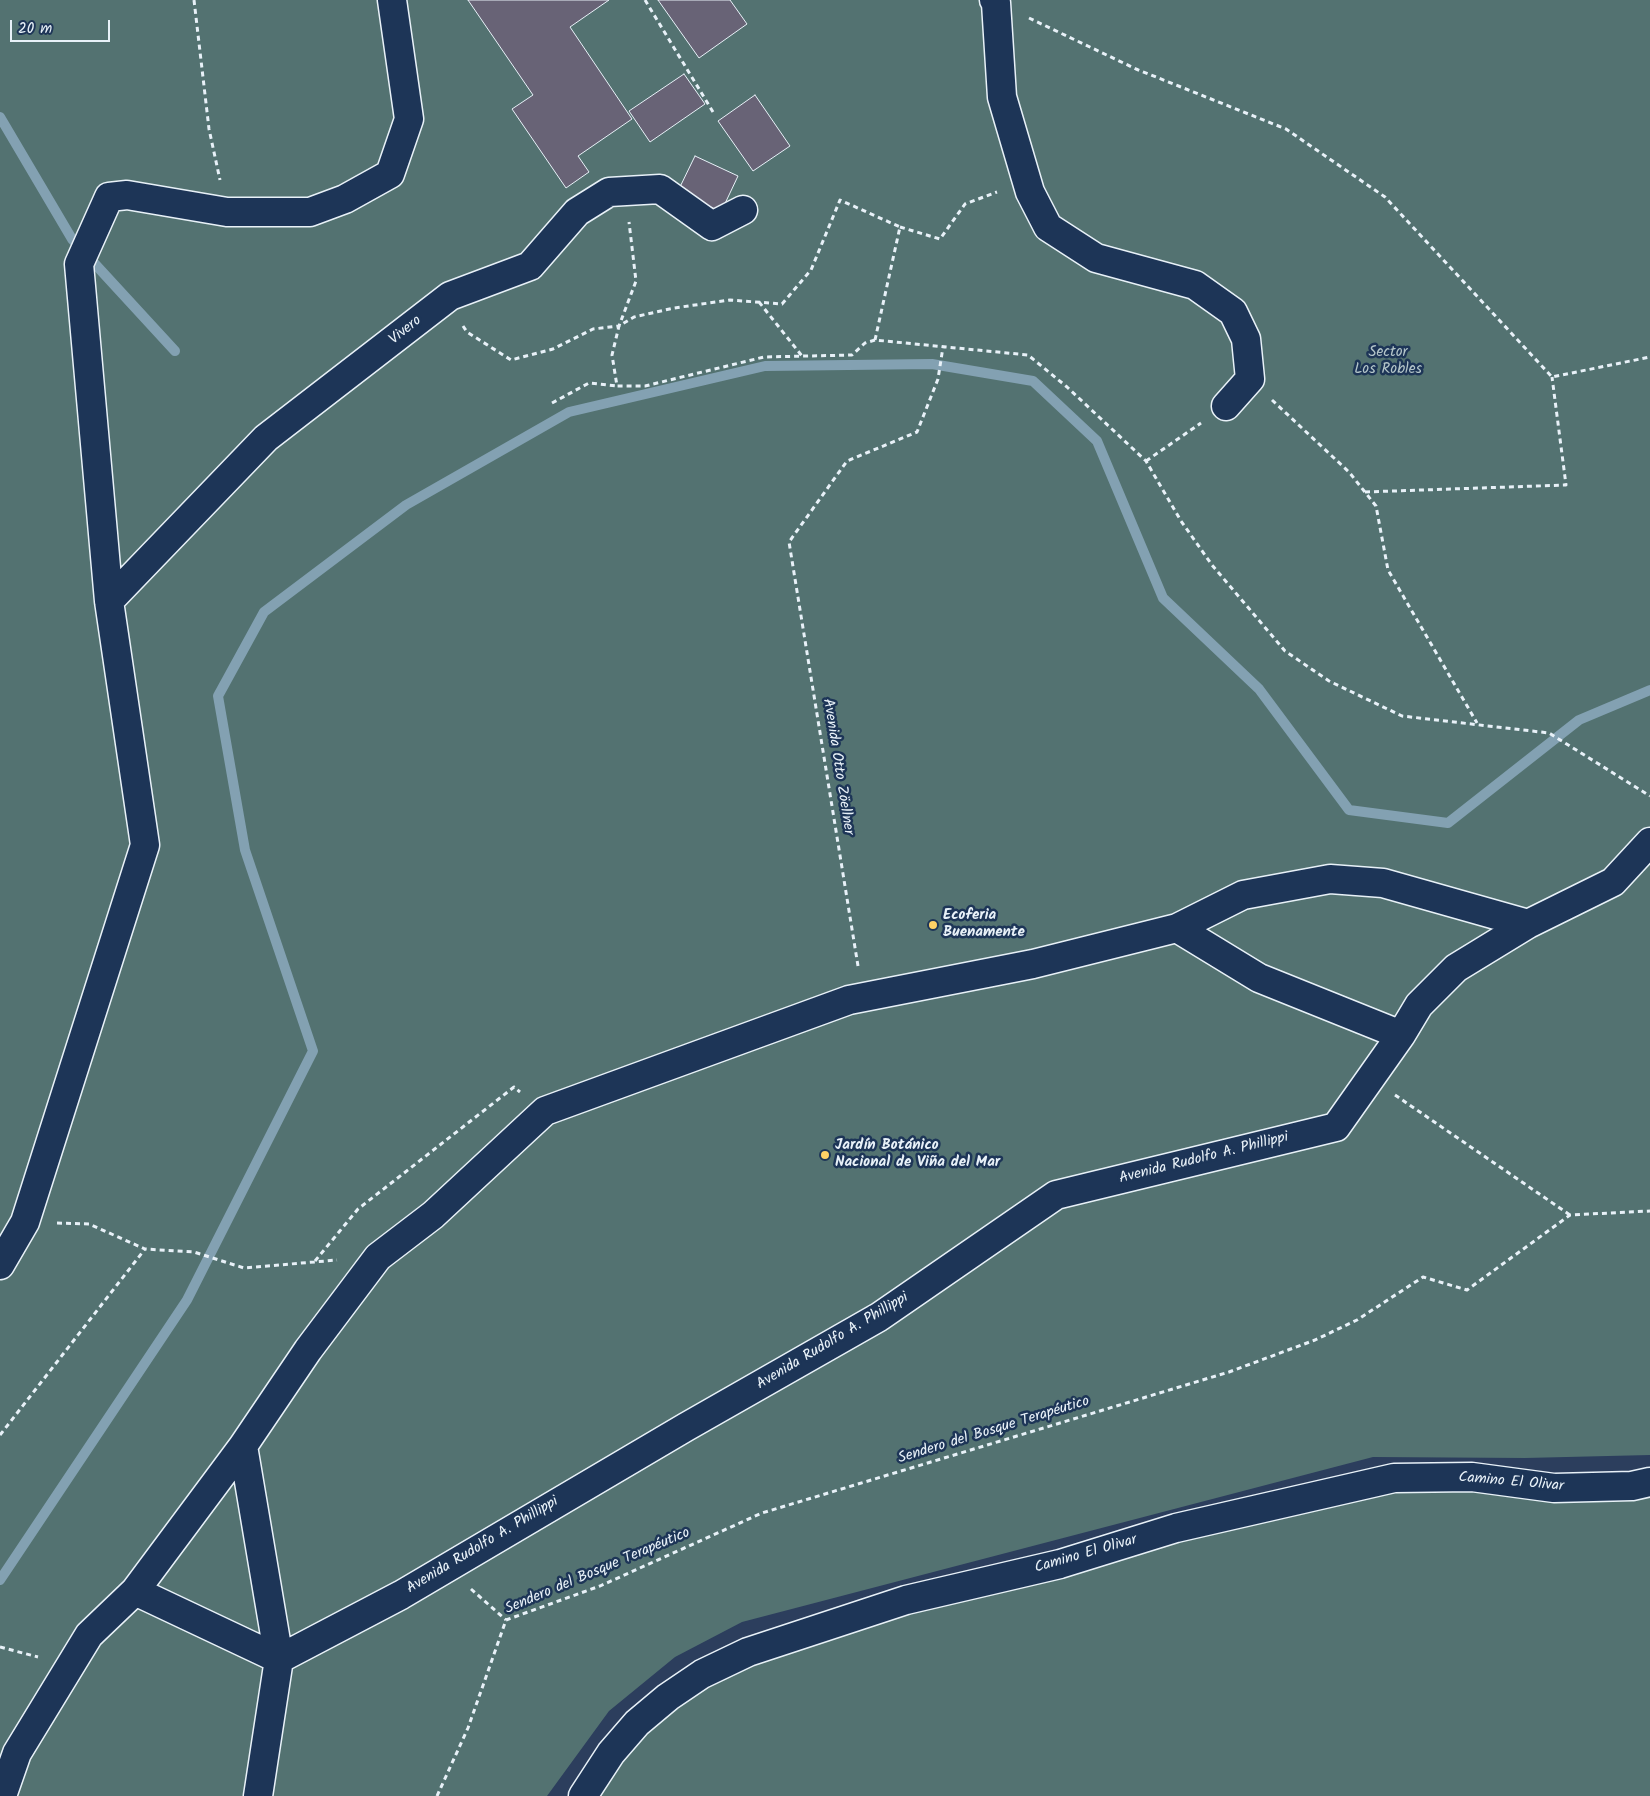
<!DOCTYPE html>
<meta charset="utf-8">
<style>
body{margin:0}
#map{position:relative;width:1650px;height:1796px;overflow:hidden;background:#2c3e5d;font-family:Kalam,sans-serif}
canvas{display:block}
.scale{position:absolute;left:10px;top:20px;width:100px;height:22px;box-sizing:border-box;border:2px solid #e8f1f8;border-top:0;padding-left:6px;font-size:15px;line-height:18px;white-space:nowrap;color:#e8f1f8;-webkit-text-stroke:4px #1d3557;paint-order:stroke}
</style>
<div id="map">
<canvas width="1650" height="1796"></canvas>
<div class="scale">20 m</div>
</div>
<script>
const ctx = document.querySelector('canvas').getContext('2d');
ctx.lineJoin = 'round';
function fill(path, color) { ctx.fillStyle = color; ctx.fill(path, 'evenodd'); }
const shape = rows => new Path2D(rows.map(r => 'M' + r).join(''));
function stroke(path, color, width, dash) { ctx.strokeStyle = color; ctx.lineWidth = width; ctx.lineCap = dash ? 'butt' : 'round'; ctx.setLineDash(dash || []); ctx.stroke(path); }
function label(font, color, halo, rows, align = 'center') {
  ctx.font = font + ' Kalam,sans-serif'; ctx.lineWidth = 5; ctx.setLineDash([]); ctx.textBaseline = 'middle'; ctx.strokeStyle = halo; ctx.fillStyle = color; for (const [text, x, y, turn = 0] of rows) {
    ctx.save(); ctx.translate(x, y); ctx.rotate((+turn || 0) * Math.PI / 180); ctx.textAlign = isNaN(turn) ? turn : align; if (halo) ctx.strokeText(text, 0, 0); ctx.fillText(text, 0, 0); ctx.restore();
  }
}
fill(shape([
 [0,0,1650,0,1650,1455,1525,1458,1373,1457,742,1622,675,1657,609,1711,547,1796,0,1796],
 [1398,1486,1650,1492,1650,1796,599,1796,627,1750,653,1721,723,1671,911,1605]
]), '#537271');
stroke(shape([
 [0,117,72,239,175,351],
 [0,1580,187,1300,313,1051,245,850,218,696,264,612,406,505,569,412,765,366,932,364,1033,381,1097,441,1163,598,1259,689,1349,810,1448,823,1579,720,1650,690]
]), '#83a1b2', 10);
const building = shape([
 [468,0,609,0,570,27,632,119,578,156,589,172,566,188,512,109,533,95,468,0],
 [658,0,730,0,747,24,699,58,658,0],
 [684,74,705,104,650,142,629,111,684,74],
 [755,95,790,146,753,171,718,121,755,95],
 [695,156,738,176,721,212,678,191,695,156]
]);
fill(building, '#686376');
stroke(building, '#e8f1f8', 1);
const minor = shape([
 [994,0,996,3,1002,97,1030,192,1048,227,1096,258,1195,285,1233,312,1246,339,1250,379,1226,406],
 [109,601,266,438,450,296,530,266,577,212,609,192,660,189,712,226,743,210],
 [1177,928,1243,895,1330,879,1383,883,1528,924],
 [0,1265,25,1222,145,845,109,601,79,264,109,197,127,195,227,212,310,212,345,199,390,174,409,119,392,0],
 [135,1591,243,1446],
 [2,1796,17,1753,89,1635,135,1591,279,1659,401,1595,686,1427,879,1317,1056,1195,1336,1127,1401,1035],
 [258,1796,279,1659,243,1446,308,1350,378,1257,433,1215,545,1111,849,1000,1033,964,1177,928,1259,978,1401,1035,1419,1005,1456,968,1528,924,1613,882,1650,842]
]);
const major = shape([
 [583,1796,611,1753,637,1723,668,1697,702,1674,748,1652,906,1600,1060,1564,1176,1528,1394,1478,1472,1477,1554,1488,1632,1486,1650,1482]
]);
stroke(minor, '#e8f1f8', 31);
stroke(major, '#e8f1f8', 31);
stroke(shape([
 [194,0,209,129,220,180],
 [645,0,713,112],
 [1029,18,1136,69,1286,129,1385,197,1552,377,1650,357],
 [900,227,940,239,965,204,997,192],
 [759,302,802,356],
 [463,326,467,332,511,360,553,349,593,329,619,326,636,281,629,222],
 [875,340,900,227,840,200,811,270,782,304,730,300,674,308,634,317,619,326,612,355,617,386,645,386,764,357,852,355,865,343,875,340,1028,355,1067,387,1146,461,1181,521,1212,565,1285,651,1329,681,1402,716,1549,733,1650,796],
 [1272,400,1349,472,1376,506,1388,570,1477,723],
 [552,403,589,383,617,386],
 [1146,461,1201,423],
 [1365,492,1566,485,1552,377],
 [858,966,789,542,847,461,917,432,938,379,943,347],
 [1395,1095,1570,1215],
 [57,1223,89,1224,145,1249,194,1252,244,1268,337,1260],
 [315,1261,358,1209,514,1087,520,1092],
 [0,1435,145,1249],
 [471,1589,506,1620],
 [0,1647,38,1657],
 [437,1796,468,1728,506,1620,600,1586,762,1513,1229,1372,1315,1340,1357,1320,1423,1277,1467,1290,1570,1215,1650,1211]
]), '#e8f1f8', 3, [5, 4]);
stroke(minor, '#1d3557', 28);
stroke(major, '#1d3557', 28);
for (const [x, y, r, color] of [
 [933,925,5,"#ffd166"],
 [825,1155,5,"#ffd166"]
]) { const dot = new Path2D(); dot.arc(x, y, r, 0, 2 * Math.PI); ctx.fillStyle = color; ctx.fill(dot); stroke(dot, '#1d3557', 2); }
label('15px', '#e8f1f8', '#1d3557', [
 ["Vivero",406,331,-39],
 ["Avenida Otto Zöellner",837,767,81],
 ["Avenida Rudolfo A. Phillippi",1204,1159,-14],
 ["Avenida Rudolfo A. Phillippi",833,1342,-31],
 ["Sendero del Bosque Terapéutico",994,1431,-17],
 ["Camino El Olivar",1511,1483,5],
 ["Avenida Rudolfo A. Phillippi",483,1546,-31],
 ["Camino El Olivar",1086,1555,-16],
 ["Sendero del Bosque Terapéutico",598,1572,-23]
]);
label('15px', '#b4c5c9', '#1d3557', [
 ["Sector",1388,353],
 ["Los Robles",1388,370]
]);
label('bold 15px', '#e8f1f8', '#1d3557', [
 ["Ecoferia",943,916],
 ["Buenamente",943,933],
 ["Jardín Botánico",835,1146],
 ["Nacional de Viña del Mar",835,1163]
], 'left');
</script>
